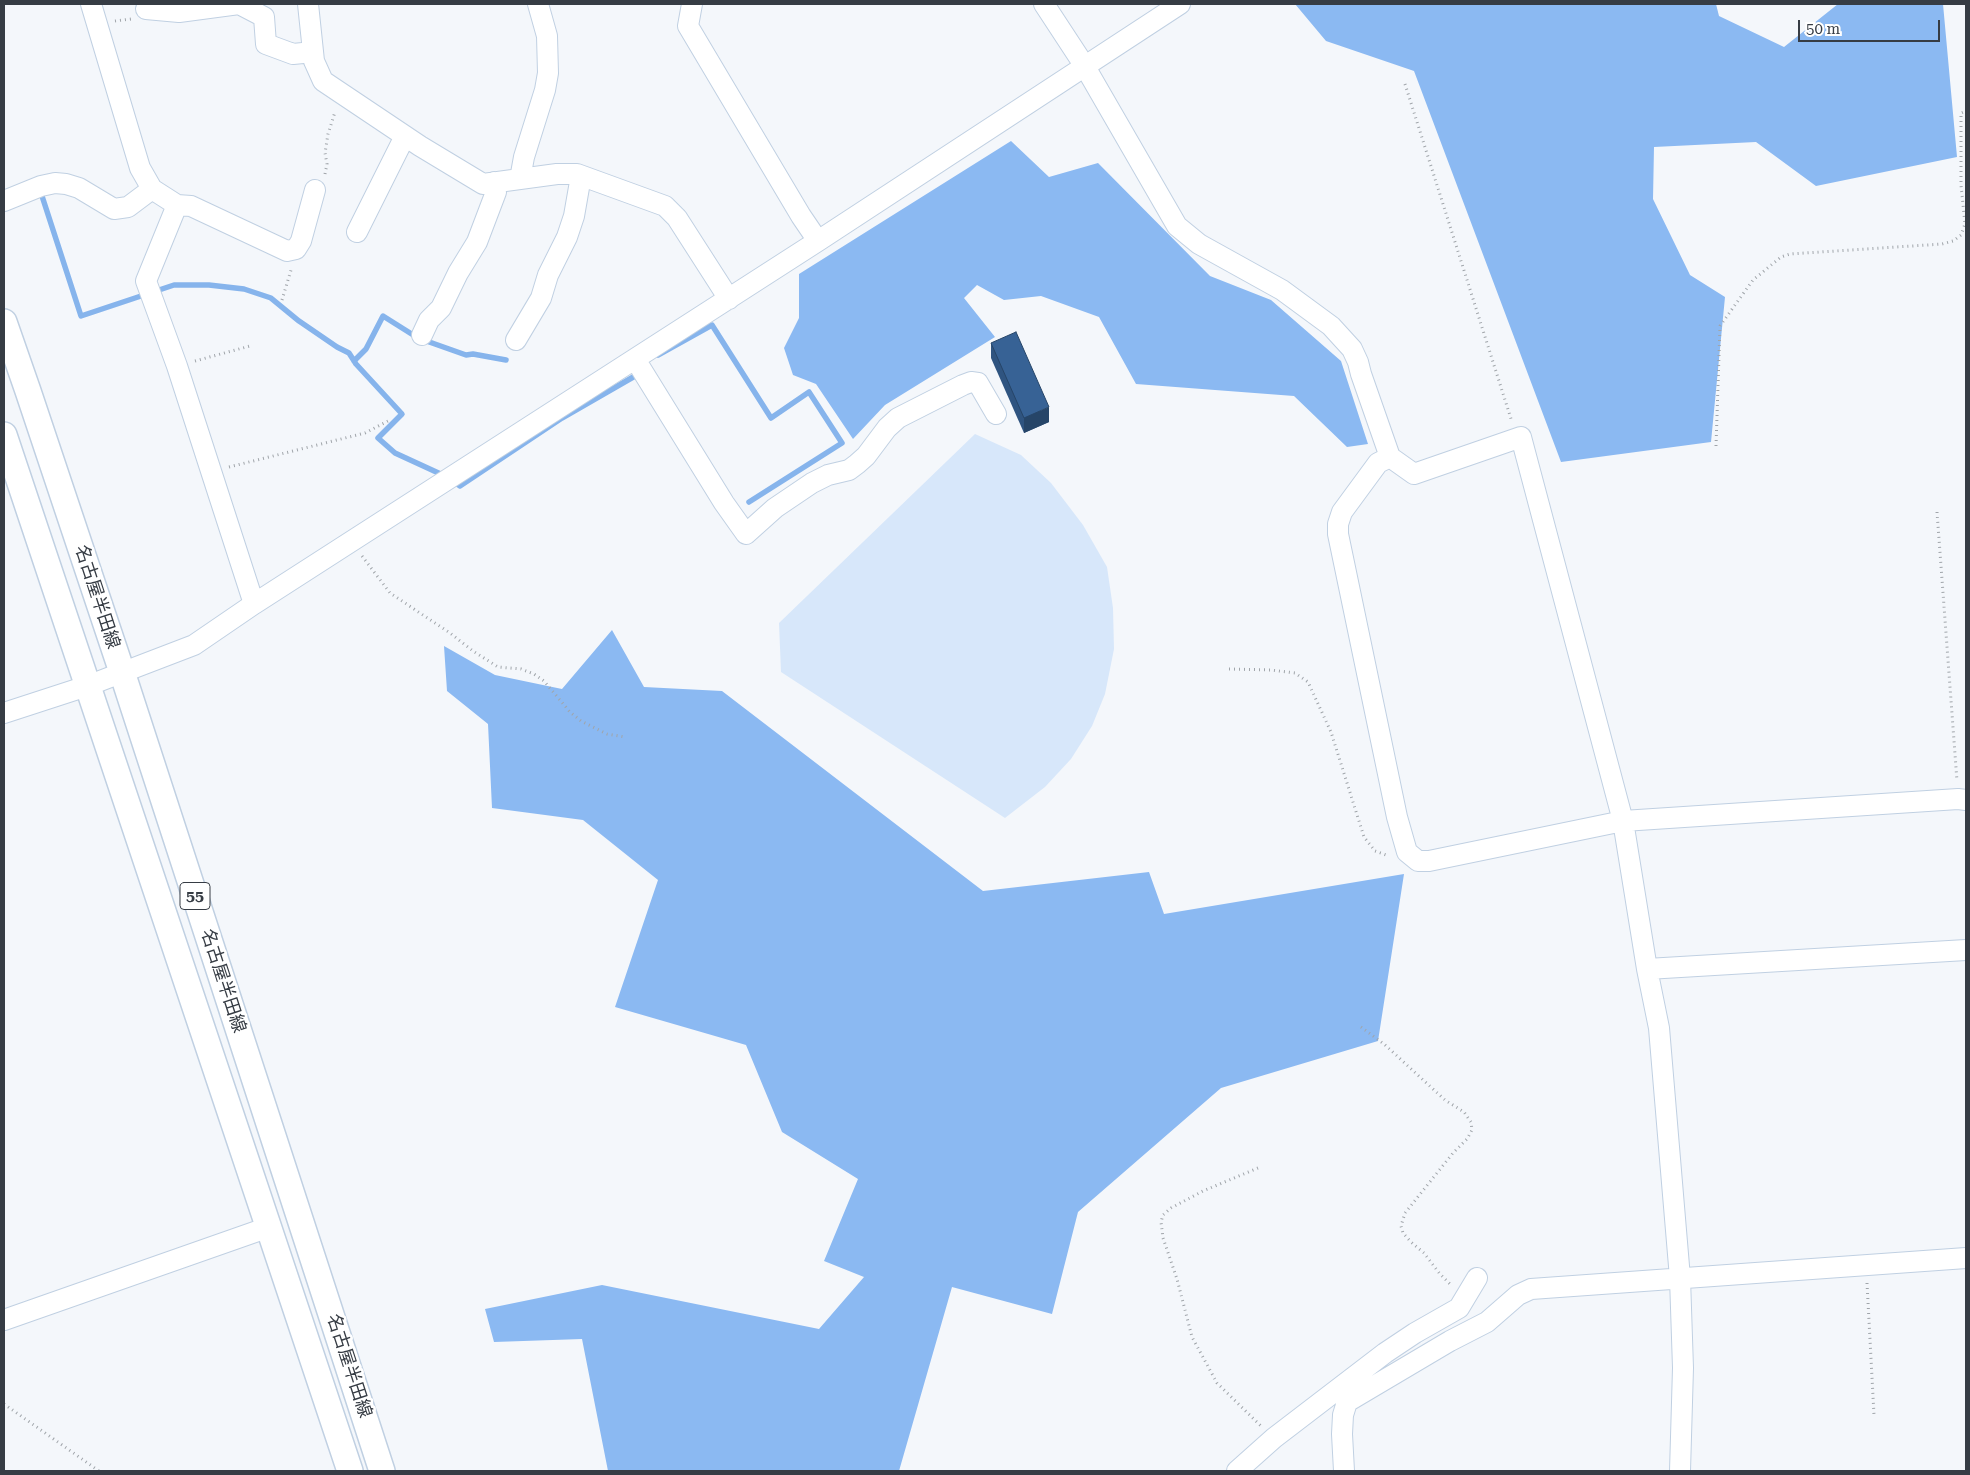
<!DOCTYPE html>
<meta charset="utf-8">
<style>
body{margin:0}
#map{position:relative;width:1970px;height:1475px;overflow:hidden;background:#f4f7fb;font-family:"Roboto Serif",serif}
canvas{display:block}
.frame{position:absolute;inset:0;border:5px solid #363c44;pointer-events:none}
.scale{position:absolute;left:1798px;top:20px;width:142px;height:22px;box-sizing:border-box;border:2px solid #363c44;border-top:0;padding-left:6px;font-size:15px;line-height:18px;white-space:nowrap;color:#363c44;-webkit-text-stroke:4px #fff;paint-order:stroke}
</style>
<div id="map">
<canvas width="1970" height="1475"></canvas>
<div class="frame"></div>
<div class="scale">50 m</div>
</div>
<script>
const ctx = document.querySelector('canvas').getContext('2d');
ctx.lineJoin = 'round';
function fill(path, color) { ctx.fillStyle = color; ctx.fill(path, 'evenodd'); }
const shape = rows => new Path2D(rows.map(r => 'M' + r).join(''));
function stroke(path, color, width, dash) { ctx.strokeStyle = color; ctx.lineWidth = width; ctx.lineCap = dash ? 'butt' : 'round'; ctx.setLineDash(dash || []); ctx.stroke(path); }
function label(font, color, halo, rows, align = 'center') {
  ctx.font = font + ' "Roboto Serif","Noto Sans JP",serif'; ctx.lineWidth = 5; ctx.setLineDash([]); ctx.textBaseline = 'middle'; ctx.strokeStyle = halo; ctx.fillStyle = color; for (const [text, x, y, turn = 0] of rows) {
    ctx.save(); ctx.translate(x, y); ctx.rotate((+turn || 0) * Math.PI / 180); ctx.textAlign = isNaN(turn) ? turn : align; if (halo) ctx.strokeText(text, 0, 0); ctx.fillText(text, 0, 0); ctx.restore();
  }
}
fill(shape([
 [975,434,1021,455,1051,483,1083,525,1107,567,1113,608,1114,649,1105,694,1092,726,1071,759,1045,787,1005,818,781,672,779,623]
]), '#d7e7fa');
fill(shape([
 [1295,4,1716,4,1719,16,1784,47,1838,4,1943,4,1957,157,1816,186,1756,142,1654,147,1653,199,1690,275,1725,297,1711,442,1561,462,1414,71,1326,41],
 [1011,141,1049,177,1098,163,1210,276,1271,300,1341,361,1368,444,1347,447,1294,396,1136,384,1099,317,1041,296,1004,300,977,285,964,298,995,337,885,405,853,439,816,384,793,375,784,348,799,318,799,274],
 [612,630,644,687,722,691,983,891,1149,872,1164,914,1404,874,1378,1041,1221,1088,1078,1212,1052,1314,952,1287,899,1471,608,1471,582,1339,494,1342,485,1309,602,1285,819,1329,864,1277,824,1261,858,1179,782,1132,746,1045,615,1007,658,880,583,820,492,808,488,724,447,691,444,646,495,675,562,689]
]), '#8bb9f2');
stroke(shape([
 [42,196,81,316,174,285,209,285,244,289,271,298,299,321,337,347,349,353,356,364,402,414,378,438,395,453,445,476],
 [658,355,712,325,771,418,809,392,842,443,749,502],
 [354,361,366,349,383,316,418,338,466,355,473,354,506,360],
 [453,481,460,486,562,418,635,376]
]), '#86b4ec', 5.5);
const minor = shape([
 [91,4,140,168,152,189],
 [308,4,314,61,323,81,420,146,483,184,520,179,524,157,545,90,548,73,547,36,538,4],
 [692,4,688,26,801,216,818,241],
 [1044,4,1084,65,1177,226,1199,244,1282,290,1331,326,1352,349,1358,362,1361,374,1390,457,1414,474,1521,437,1623,821,1647,969,1659,1028,1680,1278,1683,1368,1680,1471],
 [146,9,179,12,239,4,264,17,266,44,293,54,313,52],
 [520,179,557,174,577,174,665,206,677,218,729,299],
 [4,201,41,186,55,183,66,184,79,188,114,209,128,207,152,189,177,205,146,281,177,366,254,604],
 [177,205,191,206,287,251,296,249,301,241,315,190],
 [357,232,405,136],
 [422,335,429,320,441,308,458,273,477,242,496,192,494,182],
 [516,340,541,298,548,275,567,237,574,216,581,176],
 [635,359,724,503,746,534,775,508,812,483,828,475,849,470,857,464,866,456,887,428,898,418,963,385,971,382,978,383,996,414],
 [1390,457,1378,463,1342,512,1338,524,1338,534,1397,817,1407,852,1418,861,1429,861,1623,821,1958,799,1966,800],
 [4,713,87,686,194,645,254,604,818,241,1180,4],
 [1647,969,1966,950],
 [4,1320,269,1227],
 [1237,1471,1274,1438,1385,1353,1415,1333,1459,1308,1477,1278],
 [1344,1471,1342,1434,1343,1415,1347,1402,1450,1341,1487,1322,1518,1295,1531,1289,1966,1258]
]);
const major = shape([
 [4,322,28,391,122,672,382,1471],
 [4,435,350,1471]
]);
stroke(minor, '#c0d0e2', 22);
stroke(major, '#c0d0e2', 28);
stroke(shape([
 [115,21,131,19],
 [1405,84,1512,422],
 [325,174,327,164,325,153,328,134,335,112],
 [282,300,291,270],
 [195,361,250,346],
 [1716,446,1720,326,1753,280,1781,257,1790,254,1942,244,1953,241,1961,235,1965,224,1961,185,1961,113,1966,111],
 [229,467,365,433,388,421],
 [1937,512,1957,781],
 [362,556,390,593,450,633,473,651,498,667,521,669,534,674,544,681,570,712,581,721,607,734,625,737],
 [1229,669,1271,670,1295,673,1308,682,1331,732,1364,837,1375,851,1389,856],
 [1361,1027,1384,1044,1445,1100,1464,1112,1471,1122,1472,1130,1467,1139,1453,1153,1405,1213,1401,1226,1403,1233,1411,1242,1424,1253,1440,1274,1452,1286],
 [1258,1168,1203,1191,1171,1208,1163,1215,1161,1222,1163,1238,1177,1279,1192,1337,1217,1383,1261,1426],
 [1867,1283,1874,1415],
 [4,1404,99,1471]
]), '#a0a5aa', 3, [1, 4]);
stroke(minor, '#fff', 20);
stroke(major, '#fff', 25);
fill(shape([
 [991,343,1049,422,1024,433,991,358]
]), '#2f5480');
fill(shape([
 [1049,407,1049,422,1024,433,1024,418]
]), '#264568');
const building = shape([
 [1016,332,1049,407,1024,418,991,343,1016,332]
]);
fill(building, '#376295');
stroke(building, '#264568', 1);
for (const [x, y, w] of [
 [195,896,30]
]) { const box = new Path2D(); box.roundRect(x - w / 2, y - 13.5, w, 27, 4); ctx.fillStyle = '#fff'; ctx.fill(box); stroke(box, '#363c44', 1); }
label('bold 16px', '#363c44', null, [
 ["55",195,896]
]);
label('18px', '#363c44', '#fff', [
 ["名古屋半田線",97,597,72],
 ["名古屋半田線",223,981,72],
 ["名古屋半田線",349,1366,72]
]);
</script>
